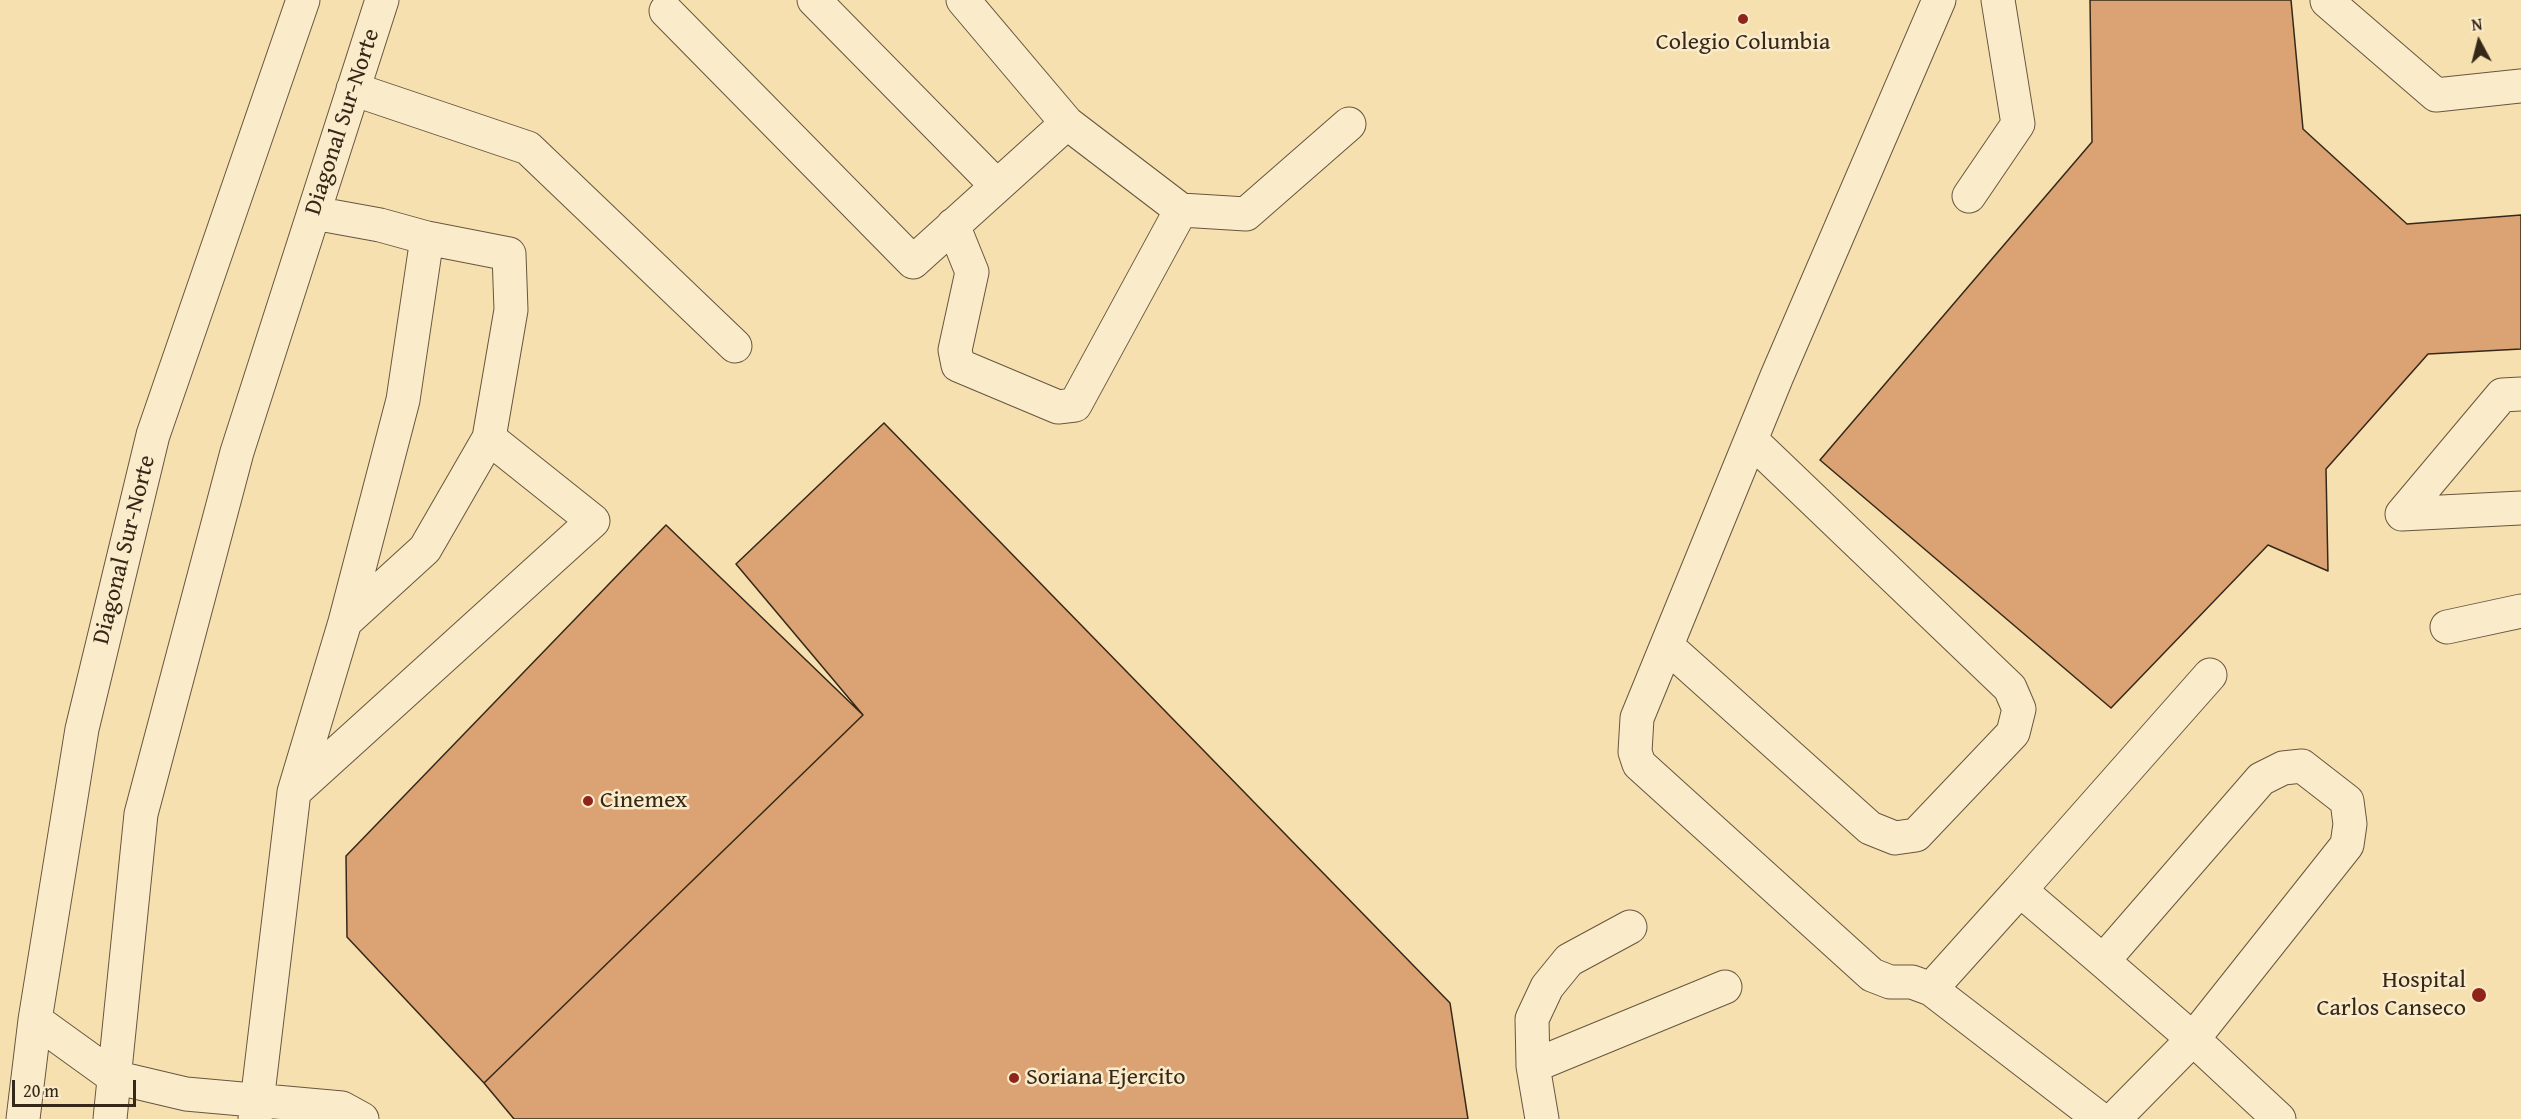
<!DOCTYPE html>
<style>
body{margin:0}
#map{position:relative;width:2521px;height:1119px;overflow:hidden;background:#f7e0af;font-family:"Gentium Book Plus",serif}
canvas{display:block}
.north{position:absolute;left:2449px;top:12px;width:60px;height:60px;-webkit-text-stroke:4px #faebcb;paint-order:stroke;rotate:353deg;font-size:16px;font-weight:700;line-height:24px;text-align:center;color:#352818}
.north::after{content:'';display:block;margin:auto;width:21px;height:27px;background:#352818;clip-path:polygon(50% 0,100% 100%,50% 72%,0 100%)}
.scale{position:absolute;left:12px;top:1080px;width:124px;height:27px;box-sizing:border-box;border:3px solid #352818;border-top:0;padding-left:8px;font-size:18px;line-height:21px;white-space:nowrap;color:#352818;-webkit-text-stroke:4px #faebcb;paint-order:stroke}
</style>
<div id="map">
<canvas width="2521" height="1119"></canvas>
<div class="north">N</div>
<div class="scale">20 m</div>
</div>
<script>
const ctx = document.querySelector('canvas').getContext('2d');
ctx.lineJoin = 'round';
function fill(path, color) { ctx.fillStyle = color; ctx.fill(path, 'evenodd'); }
const shape = rows => new Path2D(rows.map(r => 'M' + r).join(''));
function stroke(path, color, width, dash) { ctx.strokeStyle = color; ctx.lineWidth = width; ctx.lineCap = dash ? 'butt' : 'round'; ctx.setLineDash(dash || []); ctx.stroke(path); }
function label(font, color, halo, rows, align = 'center') {
  ctx.font = font + ' "Gentium Book Plus",serif'; ctx.lineWidth = 5; ctx.setLineDash([]); ctx.textBaseline = 'middle'; ctx.strokeStyle = halo; ctx.fillStyle = color; for (const [text, x, y, turn = 0] of rows) {
    ctx.save(); ctx.translate(x, y); ctx.rotate((+turn || 0) * Math.PI / 180); ctx.textAlign = isNaN(turn) ? turn : align; if (halo) ctx.strokeText(text, 0, 0); ctx.fillText(text, 0, 0); ctx.restore();
  }
}
const building = shape([
 [2090,0,2291,0,2303,129,2407,224,2521,215,2521,349,2428,354,2326,469,2328,571,2268,545,2111,708,1820,460,2092,142,2090,0],
 [884,423,1450,1003,1468,1119,514,1119,484,1083,863,715,736,564,884,423],
 [666,525,863,715,484,1083,347,937,346,856,666,525]
]);
fill(building, '#dba273');
stroke(building, '#352818', 1.5);
const minor = shape([
 [814,0,997,186],
 [963,0,1067,123,1181,210,1246,214,1349,124],
 [1939,0,1777,376,1637,718,1635,752,1639,764,1872,975,1890,982,1912,982,1931,989,2100,1119],
 [2327,1,2436,95,2521,86],
 [666,11,913,262,1067,123],
 [353,89,528,148,735,346],
 [1969,196,2018,124,1998,0],
 [314,213,380,225,427,238],
 [953,225,972,272,955,350,958,365,1058,407,1075,405,1181,210],
 [2521,394,2502,395,2402,514,2521,508],
 [345,622,403,400,427,238,509,254,511,310,489,438],
 [2447,627,2521,611],
 [1667,646,1870,828,1895,838,1916,835,2013,733,2019,709,2010,688,1751,440],
 [2020,890,2210,675],
 [1931,989,2020,890,2103,961,2193,1039,2347,845,2350,824,2347,801,2302,766,2283,768,2261,779,2103,961],
 [35,1020,114,1077,186,1094,342,1108,362,1119],
 [1533,1066,1725,987],
 [23,1119,35,1020,82,729,153,435,303,0],
 [110,1119,141,814,237,452,382,0],
 [255,1119,294,792,593,521,489,438,425,549,345,622,294,792],
 [1542,1119,1533,1066,1532,1019,1547,987,1569,960,1630,927],
 [2114,1119,2193,1039,2279,1119]
]);
stroke(minor, '#66563e', 35);
stroke(minor, '#faebcb', 33);
for (const [x, y, r, color] of [
 [1743,19,6,"#8f2418"],
 [588,801,6,"#8f2418"],
 [2479,995,8,"#8f2418"],
 [1014,1078,6,"#8f2418"]
]) { const dot = new Path2D(); dot.arc(x, y, r, 0, 2 * Math.PI); ctx.fillStyle = color; ctx.fill(dot); stroke(dot, '#faebcb', 2); }
label('24px', '#352818', '#faebcb', [
 ["Colegio Columbia",1743,43,"center"],
 ["Cinemex",600,801],
 ["Hospital",2466,981,"right"],
 ["Carlos Canseco",2466,1009,"right"],
 ["Soriana Ejercito",1026,1078]
], 'left');
label('24px', '#352818', '#faebcb', [
 ["Diagonal Sur-Norte",343,122,-72],
 ["Diagonal Sur-Norte",125,550,-76]
]);
</script>
